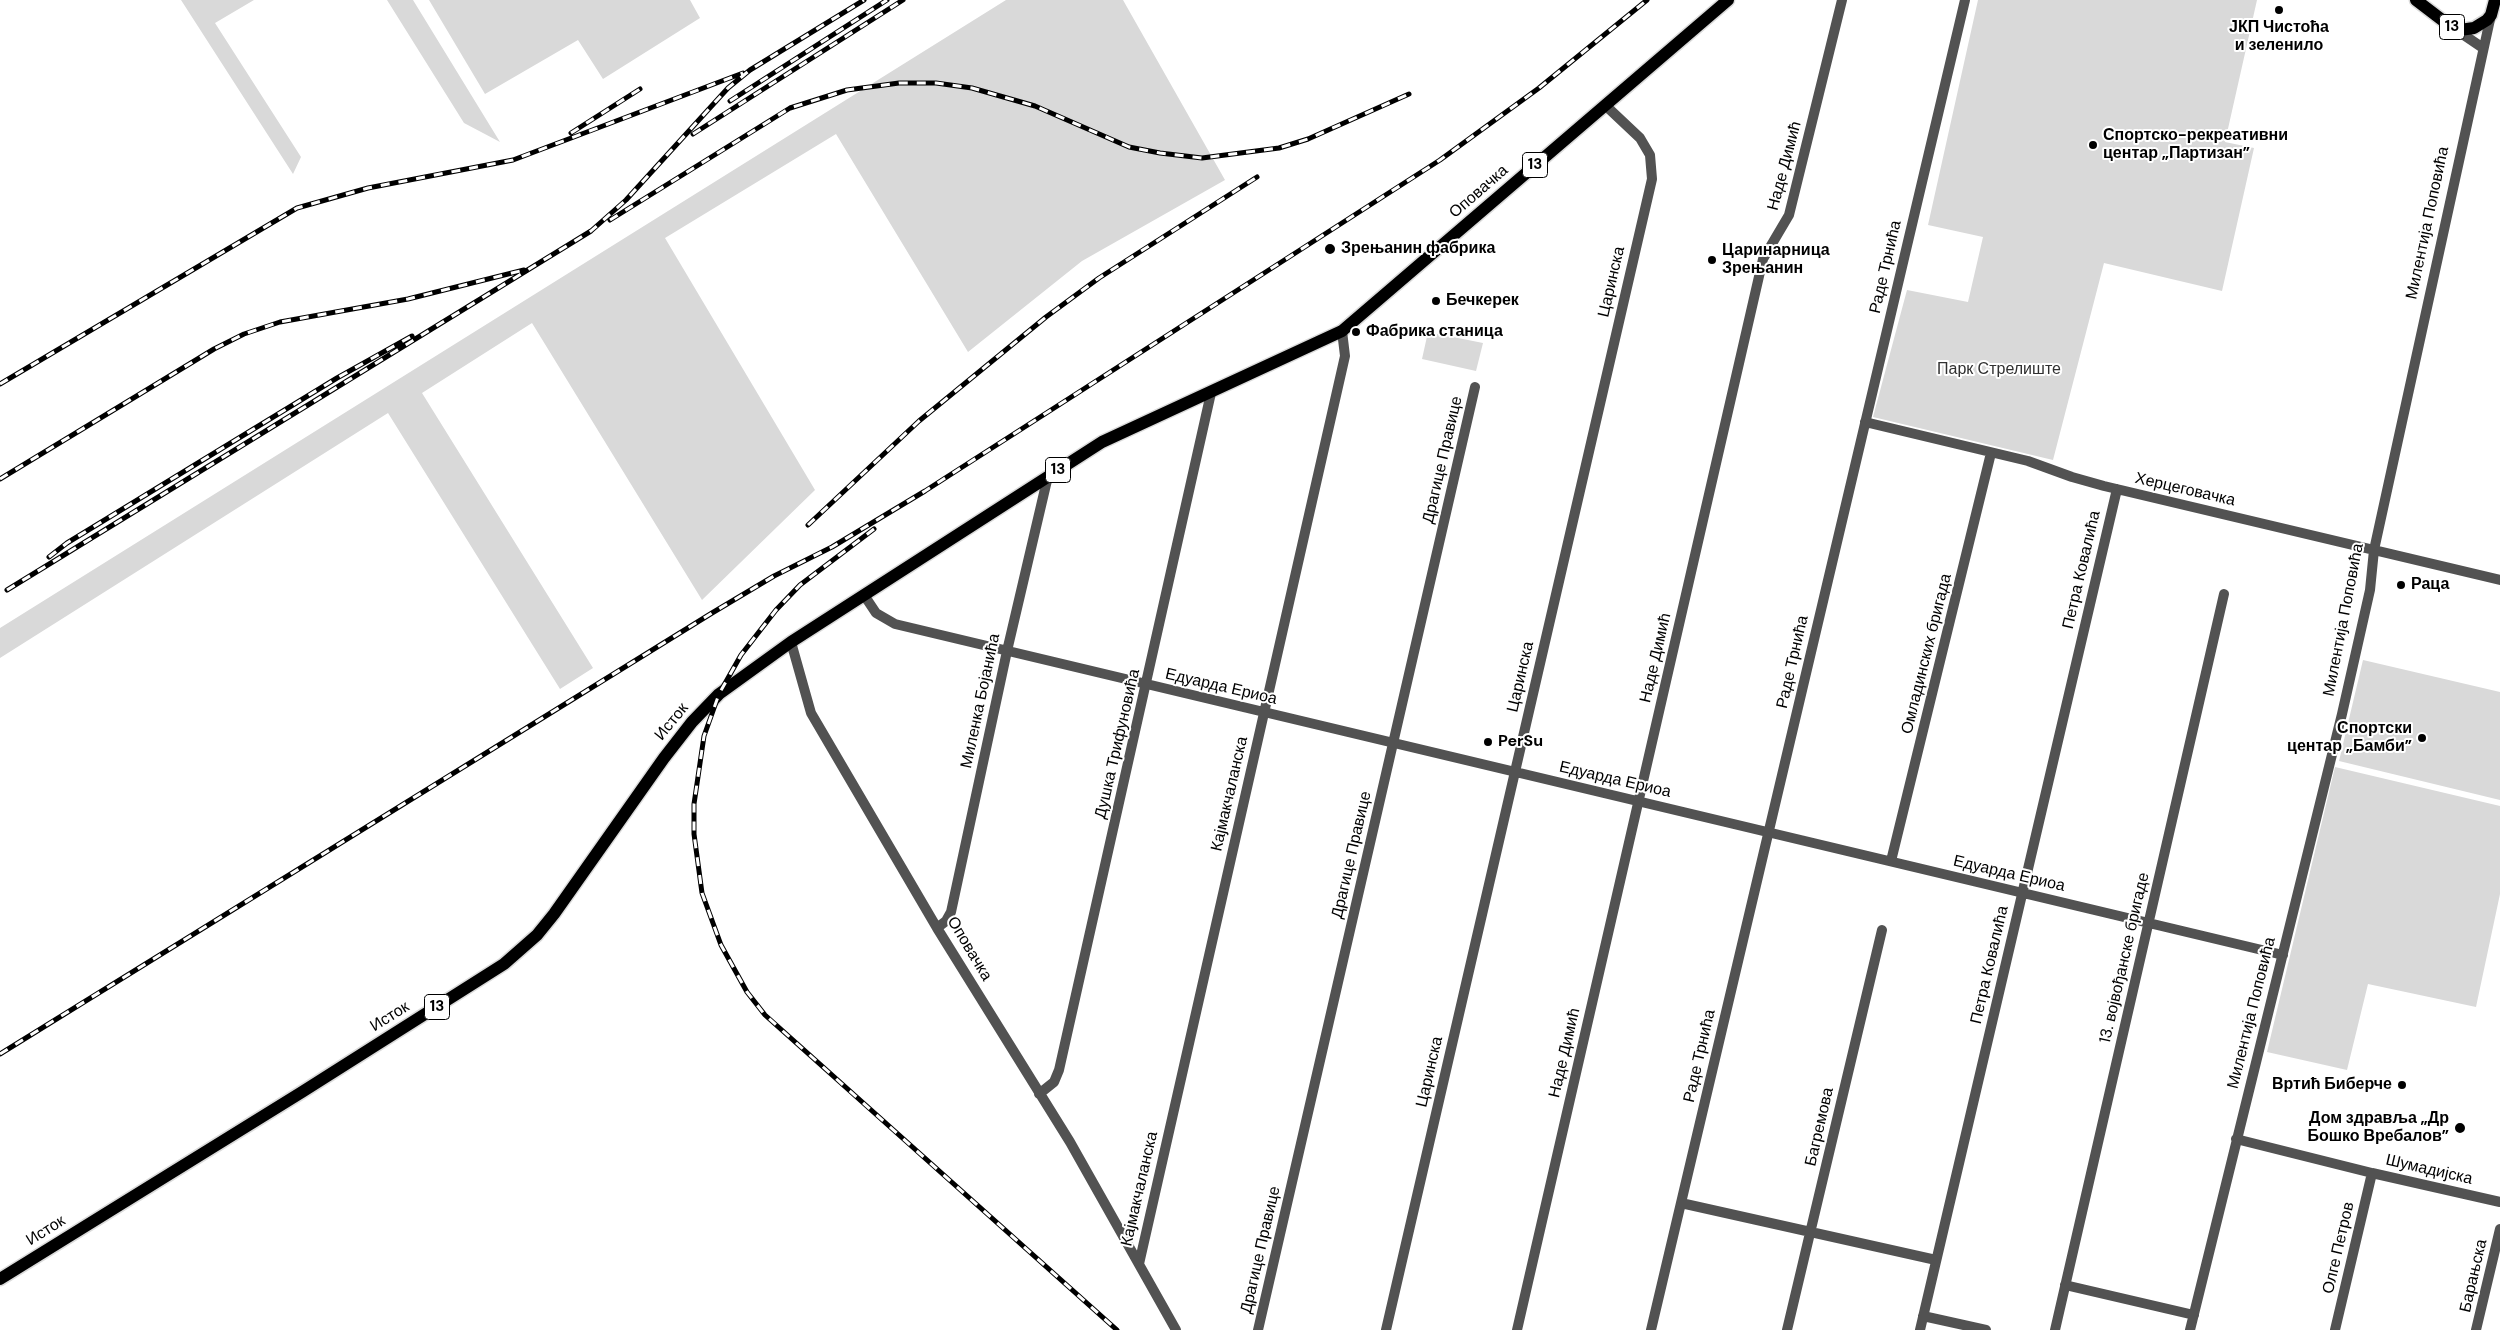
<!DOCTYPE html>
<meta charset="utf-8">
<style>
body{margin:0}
canvas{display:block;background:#fff}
</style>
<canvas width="2500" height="1330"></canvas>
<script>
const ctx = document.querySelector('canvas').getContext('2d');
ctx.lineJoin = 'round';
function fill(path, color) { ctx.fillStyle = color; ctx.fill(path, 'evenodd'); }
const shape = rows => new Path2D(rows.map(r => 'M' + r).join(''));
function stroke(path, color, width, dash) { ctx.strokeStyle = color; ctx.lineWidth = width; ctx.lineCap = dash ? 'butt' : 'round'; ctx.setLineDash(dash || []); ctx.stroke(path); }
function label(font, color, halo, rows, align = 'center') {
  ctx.font = font + ' "DM Sans",sans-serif'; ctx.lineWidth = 4; ctx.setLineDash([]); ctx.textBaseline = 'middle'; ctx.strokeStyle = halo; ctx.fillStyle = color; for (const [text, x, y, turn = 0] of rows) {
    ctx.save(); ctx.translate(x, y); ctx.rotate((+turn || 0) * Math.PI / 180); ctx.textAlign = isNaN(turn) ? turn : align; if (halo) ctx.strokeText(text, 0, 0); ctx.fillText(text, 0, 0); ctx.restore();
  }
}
fill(shape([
 [181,0,254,0,215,23,301,157,293,174],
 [387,0,413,0,500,142,464,123],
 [429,0,690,0,700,18,603,79,578,40,485,94],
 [1006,0,1123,0,1225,180,1082,261,968,352,836,134,665,238,815,490,702,600,532,323,422,393,593,668,560,689,388,413,0,658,0,628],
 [1978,0,2257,0,2225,142,2254,148,2222,291,2104,263,2053,460,1873,417,1907,290,1968,302,1983,237,1928,225],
 [1428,332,1483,343,1476,371,1422,359],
 [2363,660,2500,692,2500,800,2339,761],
 [2335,767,2500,806,2500,894,2476,1007,2368,984,2347,1070,2267,1052]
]), '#d9d9d9');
const primary = shape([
 [2416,0,2450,26,2460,30,2474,28,2487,20,2491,15,2495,0],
 [0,1279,302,1092,504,964,537,935,554,914,664,758,692,722,719,694,791,642,1102,442,1342,331,1728,0]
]);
stroke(primary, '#dbdbdb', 15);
stroke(shape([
 [2455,29,2483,48],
 [1865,422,2028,461,2072,477,2104,486,2500,580],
 [864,595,876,613,895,624,2283,955],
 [791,642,811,713,937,928,1070,1142,1176,1330],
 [1891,861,1991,453],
 [937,928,946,921,951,912,1007,651,1048,476],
 [1039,1094,1054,1082,1059,1070,1211,393],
 [2236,1139,2372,1173,2500,1202],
 [1681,1203,1936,1260],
 [1139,1264,1345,356,1342,331],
 [2065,1285,2194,1315],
 [1923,1316,1986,1330],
 [1258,1330,1475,387],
 [1386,1330,1652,179,1650,155,1640,138,1605,105],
 [1517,1330,1763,259,1789,215,1842,0],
 [1651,1330,1965,0],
 [1787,1330,1882,930],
 [1920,1330,2117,489],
 [2055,1330,2224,594],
 [2190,1330,2342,714,2370,590,2374,550,2491,15],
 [2335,1330,2372,1173],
 [2476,1330,2500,1229]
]), '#525252', 10);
stroke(primary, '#000', 12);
const rail = shape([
 [730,101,887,0],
 [571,133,640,89],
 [693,134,903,0],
 [610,220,790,108,847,90,899,83,936,83,972,88,1035,106,1129,147,1160,153,1202,158,1279,148,1308,139,1409,94],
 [0,384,297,208,368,188,513,160,743,73],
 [0,479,214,349,244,334,280,322,408,299,524,270],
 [808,525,919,421,1046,317,1099,278,1257,177],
 [874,529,800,585,776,610,741,655,719,694,704,736,694,804,694,834,702,893,721,945,747,992,765,1015,1117,1330],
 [49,557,67,543,337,378,412,336],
 [7,590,591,231,626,200,728,88,750,70,864,0],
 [0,1054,712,613,774,576,832,547,925,491,1440,160,1539,88,1647,0]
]);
stroke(rail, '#000', 5);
stroke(rail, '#fff', 3, [9]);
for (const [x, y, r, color] of [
 [2279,10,5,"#000"],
 [2093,145,5,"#000"],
 [1330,249,6,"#000"],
 [1712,260,5,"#000"],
 [1436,301,5,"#000"],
 [1356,332,5,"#000"],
 [2401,585,5,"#000"],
 [2422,738,5,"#000"],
 [1488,742,5,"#000"],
 [2402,1085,5,"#000"],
 [2460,1128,6,"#000"]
]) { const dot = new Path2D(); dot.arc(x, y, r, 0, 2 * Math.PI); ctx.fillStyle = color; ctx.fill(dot); stroke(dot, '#fff', 2); }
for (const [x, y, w] of [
 [2452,27,25],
 [1535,165,25],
 [1058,470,25],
 [437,1007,25]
]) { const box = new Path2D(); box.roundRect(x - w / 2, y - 12.5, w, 25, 4); ctx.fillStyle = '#fff'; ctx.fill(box); stroke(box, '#000', 1); }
label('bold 15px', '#000', null, [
 ["13",2452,27],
 ["13",1535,165],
 ["13",1058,470],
 ["13",437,1007]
]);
label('bold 16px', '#000', '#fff', [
 ["ЈКП Чистоћа",2279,28,"center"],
 ["и зеленило",2279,46,"center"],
 ["Спортско-рекреативни",2103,136],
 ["центар „Партизан”",2103,154],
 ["Зрењанин фабрика",1341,249],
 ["Царинарница",1722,251],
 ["Зрењанин",1722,269],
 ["Бечкерек",1446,301],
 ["Фабрика станица",1366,332],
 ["Раца",2411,585],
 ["Спортски",2412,729,"right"],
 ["центар „Бамби”",2412,747,"right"],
 ["PerSu",1498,742],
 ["Вртић Биберче",2392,1085,"right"],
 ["Дом здравља „Др",2449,1119,"right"],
 ["Бошко Вребалов”",2449,1137,"right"]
], 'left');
label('16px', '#000', '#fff', [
 ["Наде Димић",1785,166,-75],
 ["Оповачка",1479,192,-41],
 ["Милентија Поповића",2428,223,-78],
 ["Раде Трнића",1886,267,-77],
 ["Царинска",1612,282,-77],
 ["Драгице Правице",1443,460,-77],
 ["Херцеговачка",2185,490,13],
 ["Петра Ковалића",2082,570,-77],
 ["Милентија Поповића",2344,620,-79],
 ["Омладинских бригада",1927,654,-76],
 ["Наде Димић",1656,658,-77],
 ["Раде Трнића",1793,662,-77],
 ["Царинска",1521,677,-77],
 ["Едуарда Ериоа",1221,687,13],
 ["Миленка Бојанића",981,701,-78],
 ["Исток",672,722,-51],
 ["Душка Трифуновића",1118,744,-77],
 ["Едуарда Ериоа",1615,780,13],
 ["Кајмакчаланска",1230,794,-77],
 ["Драгице Правице",1352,855,-77],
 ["Едуарда Ериоа",2009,874,13],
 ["Оповачка",969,949,59],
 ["13. војвођанске бригаде",2125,958,-77],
 ["Петра Ковалића",1990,965,-77],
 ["Милентија Поповића",2252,1013,-76],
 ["Исток",390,1017,-32],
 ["Наде Димић",1565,1053,-77],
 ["Раде Трнића",1700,1056,-77],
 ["Царинска",1430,1072,-77],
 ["Багремова",1820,1127,-77],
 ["Шумадијска",2429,1170,13],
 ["Кајмакчаланска",1140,1189,-77],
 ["Исток",46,1231,-32],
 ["Олге Петров",2339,1248,-77],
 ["Драгице Правице",1261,1250,-77],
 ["Барањска",2474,1276,-77]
]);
label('16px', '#303030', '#fff', [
 ["Парк Стрелиште",1999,370]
]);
</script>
